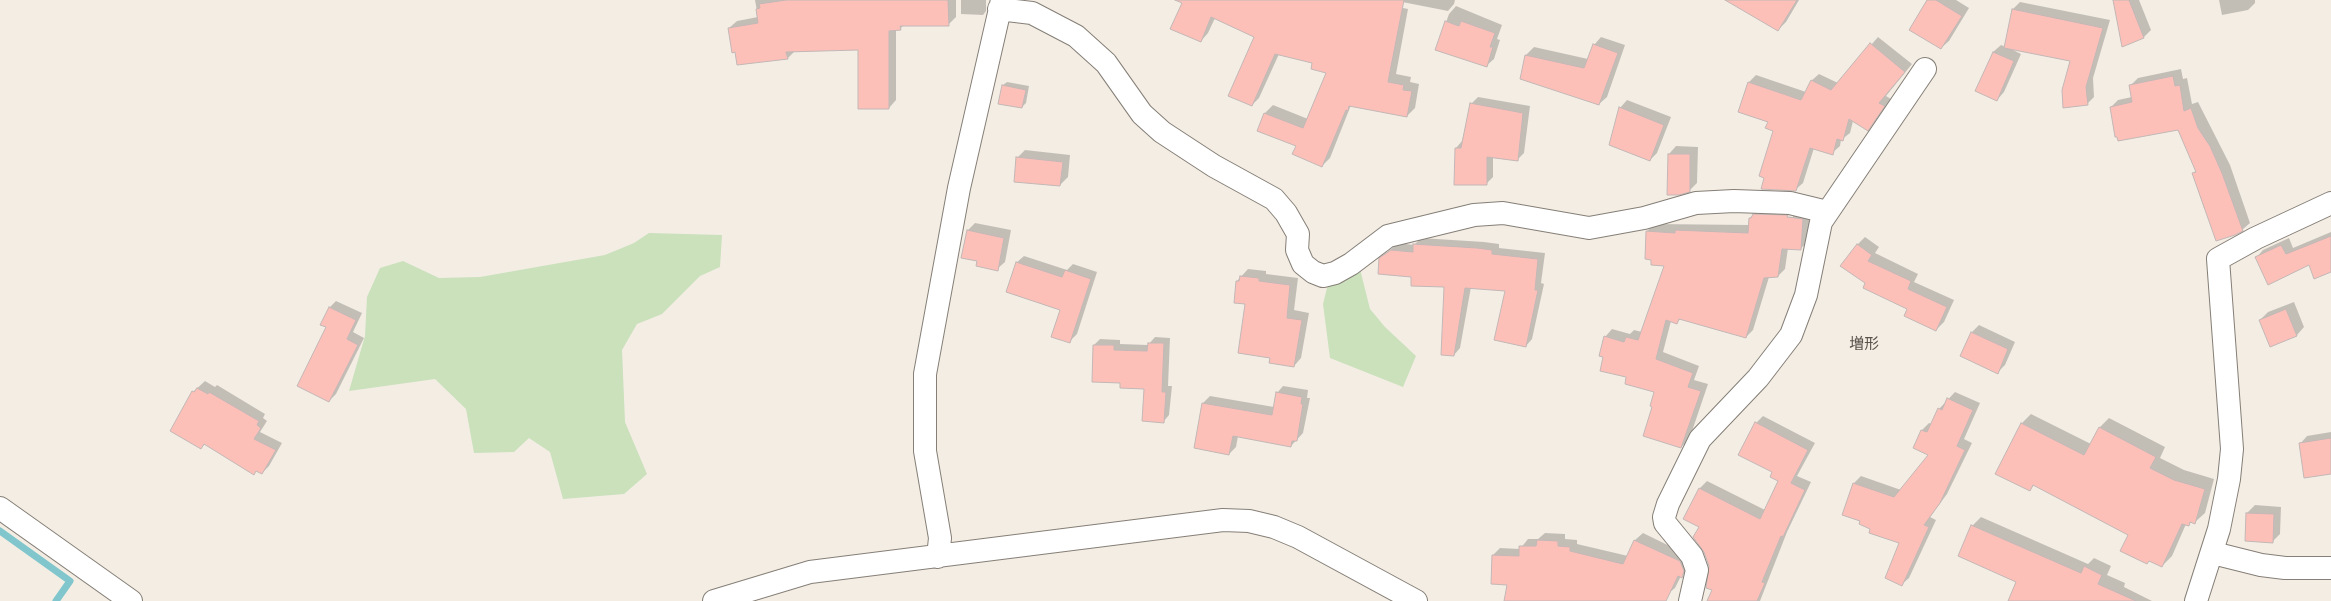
<!DOCTYPE html>
<meta charset="utf-8">
<style>
body{margin:0}
canvas{display:block;background:#f3ede4}
</style>
<canvas width="2331" height="601"></canvas>
<script>
const ctx = document.querySelector('canvas').getContext('2d');
ctx.lineJoin = 'round';
function fill(path, color) { ctx.fillStyle = color; ctx.fill(path, 'evenodd'); }
const shape = rows => new Path2D(rows.map(r => 'M' + r).join(''));
function stroke(path, color, width, dash) { ctx.strokeStyle = color; ctx.lineWidth = width; ctx.lineCap = dash ? 'butt' : 'round'; ctx.setLineDash(dash || []); ctx.stroke(path); }
function label(font, color, halo, rows, align = 'center') {
  ctx.font = font + ' "Golos Text","Noto Sans JP",sans-serif'; ctx.lineWidth = 3; ctx.setLineDash([]); ctx.textBaseline = 'middle'; ctx.strokeStyle = halo; ctx.fillStyle = color; for (const [text, x, y, turn = 0] of rows) {
    ctx.save(); ctx.translate(x, y); ctx.rotate((+turn || 0) * Math.PI / 180); ctx.textAlign = isNaN(turn) ? turn : align; if (halo) ctx.strokeText(text, 0, 0); ctx.fillText(text, 0, 0); ctx.restore();
  }
}
fill(shape([
 [649,233,722,235,720,267,700,276,662,314,637,324,622,350,625,422,647,474,624,494,563,499,550,452,529,438,514,452,474,453,466,409,435,379,349,391,365,336,367,297,380,268,403,261,439,278,480,277,605,255,634,243],
 [1359,265,1370,309,1385,327,1416,356,1403,387,1330,358,1323,304,1329,280]
]), '#cae1bc');
fill(shape([
 [755,0,956,0,956,17,948,25,904,25,900,29,896,30,896,100,889,108,859,49,795,51,787,59,729,28,737,21,758,17],
 [961,0,986,0,986,11,983,15,961,14],
 [1176,0,1364,0,1408,9,1396,74,1411,77,1410,82,1419,84,1415,108,1407,116,1351,105,1330,158,1322,166,1297,145,1259,130,1265,113,1273,105,1308,119,1327,72,1313,62,1279,54,1259,98,1252,105,1256,37,1215,18,1208,33,1201,41,1183,3],
 [1392,0,1455,0,1454,4,1448,11],
 [1733,0,1799,0,1786,22,1778,30],
 [1929,0,1956,0,1969,8,1949,41,1941,48],
 [2114,0,2139,0,2151,30,2143,38],
 [2219,0,2255,0,2255,3,2248,10,2222,15],
 [2020,2,2110,20,2093,78,2094,97,2087,104,2072,60,2011,49,2021,54,2004,92,1997,100,1976,91,1993,52,2001,45,2006,47,2013,9],
 [1456,6,1502,25,1497,39,1500,40,1494,59,1486,66,1436,50,1449,14],
 [1601,37,1625,45,1607,97,1599,104,1521,78,1526,55,1534,47,1588,59,1594,45],
 [1878,37,1912,64,1886,96,1891,99,1868,129,1853,121,1850,133,1841,140,1840,146,1832,153,1814,148,1803,183,1795,190,1775,130,1769,121,1739,111,1749,82,1756,75,1806,92,1811,81,1819,74,1838,83],
 [2181,69,2183,79,2187,78,2192,104,2198,102,2230,165,2250,223,2242,230,2206,207,2204,208,2193,174,2196,170,2178,129,2111,107,2118,100,2132,97,2130,86,2138,78],
 [1007,82,1029,86,1026,103,1022,107,1003,85],
 [1478,97,1530,106,1524,153,1517,160,1493,157,1493,177,1486,184,1456,148,1462,141,1471,104],
 [1627,100,1671,117,1657,153,1650,160,1620,108],
 [1676,146,1698,147,1697,183,1689,191,1669,154],
 [1025,150,1070,155,1068,177,1060,185,1017,158],
 [1761,207,1810,212,1808,242,1800,249,1788,248,1785,269,1778,276,1769,277,1753,330,1746,337,1681,318,1677,323,1671,321,1663,352,1699,366,1694,380,1708,384,1689,440,1681,447,1653,407,1655,392,1627,377,1605,357,1605,337,1612,329,1630,334,1634,330,1642,332,1665,265,1647,231,1655,224,1750,225,1750,218],
 [1756,213,1793,215,1793,217,1756,215],
 [975,223,1011,230,1005,262,997,269,968,230],
 [2331,232,2331,271,2309,264,2256,258,2263,250,2289,238,2293,248],
 [1865,237,1879,247,1875,253,1918,274,1914,282,1954,300,1944,322,1936,330,1908,309,1866,283,1857,245],
 [1421,238,1484,242,1499,244,1499,248,1545,253,1541,283,1544,284,1532,339,1526,346,1506,290,1471,287,1460,348,1454,355,1445,287,1412,276,1380,259,1398,243,1414,245],
 [1024,256,1067,270,1073,264,1097,272,1077,334,1070,341,1062,309,1016,263],
 [1248,269,1266,271,1266,274,1298,278,1294,310,1309,313,1301,358,1294,366,1271,358,1237,281],
 [336,301,362,313,353,332,364,338,336,394,329,401,327,326,330,307],
 [2294,302,2304,327,2297,335,2271,346,2260,320,2268,312],
 [1979,325,2015,342,2005,365,1997,373,1972,332],
 [1155,337,1170,338,1168,386,1172,386,1169,415,1163,422,1145,388,1121,382,1093,381,1094,345,1100,339,1120,340,1120,344,1148,345],
 [205,381,215,387,217,385,265,414,263,418,267,421,260,432,282,443,269,466,262,473,257,470,254,473,205,444,201,448,193,392],
 [1283,386,1308,390,1307,398,1310,398,1303,433,1291,446,1238,436,1236,447,1229,454,1203,403,1210,396,1274,407,1277,393],
 [1955,392,1980,403,1964,439,1972,443,1947,494,1930,517,1936,520,1909,578,1901,585,1900,542,1861,521,1843,515,1854,483,1861,476,1901,490,1930,454,1914,447,1922,430,1929,423,1932,424,1939,409],
 [2031,414,2091,444,2100,427,2109,418,2165,447,2160,458,2184,470,2214,479,2205,513,2195,522,2186,524,2172,556,2162,566,2150,560,2147,563,2129,535,2034,485,2030,490,2021,424],
 [1763,416,1815,443,1797,476,1811,482,1787,532,1760,601,1708,601,1713,590,1710,566,1700,526,1684,518,1700,488,1707,481,1765,510,1779,480,1773,472,1756,423],
 [2331,432,2331,473,2300,444,2307,436],
 [2255,505,2281,507,2280,534,2272,542,2246,540,2247,513],
 [1981,517,2088,564,2094,558,2111,566,2107,575,2125,583,2124,587,2152,601,2009,601,2017,582,1972,526],
 [1545,533,1565,534,1565,539,1577,540,1577,544,1628,556,1635,540,1643,533,1688,555,1689,570,1681,576,1675,588,1659,601,1505,601,1509,584,1493,555,1500,548,1520,549,1528,539,1538,539]
]), '#0003');
stroke(shape([
 [0,531,70,581,56,601]
]), '#80c6cc', 7);
const building = shape([
 [786,0,948,0,949,26,900,26,901,30,889,31,889,109,858,109,858,50,786,52,788,59,737,65,735,52,732,53,728,28,758,23,756,9,760,8,759,4,786,0],
 [1175,0,1404,0,1388,82,1404,85,1403,90,1412,91,1407,117,1349,106,1348,111,1346,110,1322,167,1292,154,1296,146,1257,131,1264,113,1303,128,1326,73,1311,69,1312,63,1275,54,1252,106,1228,96,1254,37,1211,17,1201,42,1170,29,1182,3,1175,0],
 [1725,0,1797,0,1778,31,1725,0],
 [1927,0,1936,0,1962,16,1941,49,1909,30,1927,0],
 [2113,0,2129,0,2144,38,2122,47,2113,0],
 [2012,9,2103,28,2086,87,2088,105,2063,108,2062,90,2070,61,2004,48,2012,9],
 [1445,21,1459,26,1461,21,1495,33,1490,47,1493,47,1487,67,1435,50,1445,21],
 [1870,43,1905,72,1879,103,1885,106,1868,131,1849,119,1843,141,1837,139,1833,155,1810,148,1796,191,1761,189,1764,178,1759,176,1773,131,1765,128,1768,122,1738,112,1748,82,1801,100,1811,80,1831,90,1870,43],
 [1593,44,1618,53,1599,105,1520,79,1525,55,1584,68,1593,44],
 [1993,52,2014,61,1997,101,1975,91,1993,52],
 [2173,76,2175,86,2180,85,2184,111,2191,108,2198,128,2210,146,2222,173,2243,231,2235,235,2216,241,2192,173,2196,172,2178,130,2118,141,2117,137,2115,137,2110,107,2132,102,2129,85,2173,76],
 [1002,85,1026,90,1022,108,998,104,1002,85],
 [1470,103,1523,113,1518,161,1487,157,1487,185,1454,185,1455,148,1461,148,1470,103],
 [1619,107,1664,125,1650,161,1609,145,1619,107],
 [1668,154,1690,154,1690,192,1679,195,1667,195,1668,154],
 [1016,157,1063,162,1060,186,1014,182,1016,157],
 [1753,214,1788,215,1787,217,1803,219,1801,250,1782,249,1778,277,1764,278,1746,338,1679,319,1677,324,1666,320,1656,359,1693,373,1688,387,1701,391,1681,448,1643,436,1652,407,1650,406,1654,392,1625,384,1626,377,1600,371,1603,357,1599,356,1604,336,1624,342,1626,337,1638,340,1664,266,1651,265,1651,260,1645,259,1646,231,1675,233,1675,230,1748,233,1749,218,1751,218,1753,214],
 [967,230,1004,238,998,271,976,266,977,261,961,258,967,230],
 [2331,236,2331,272,2314,279,2309,265,2268,285,2255,257,2281,245,2286,254,2331,236],
 [1413,244,1477,248,1492,250,1492,254,1538,259,1535,290,1538,290,1526,347,1494,340,1505,291,1465,288,1454,356,1441,355,1444,287,1411,286,1411,277,1378,274,1379,258,1391,250,1413,252,1413,244],
 [1857,244,1872,255,1868,261,1911,281,1908,289,1947,307,1936,331,1904,316,1907,309,1863,288,1865,283,1840,266,1857,244],
 [1016,262,1062,277,1065,270,1091,279,1070,343,1051,337,1060,310,1006,292,1016,262],
 [1240,276,1259,278,1259,281,1290,285,1287,318,1302,320,1294,367,1269,363,1270,358,1238,353,1245,304,1234,303,1236,281,1239,281,1240,276],
 [329,307,356,320,347,339,358,345,329,402,297,386,326,327,320,325,329,307],
 [2286,309,2297,336,2270,347,2259,320,2286,309],
 [1971,332,2008,349,1998,374,1960,356,1971,332],
 [1148,343,1164,343,1162,392,1166,392,1164,423,1142,421,1144,389,1120,388,1120,383,1092,382,1093,345,1114,345,1114,350,1147,351,1148,343],
 [197,388,208,394,209,392,259,421,257,425,261,428,254,439,276,450,262,474,256,471,254,475,204,444,201,449,170,431,192,391,194,392,197,388],
 [1276,392,1302,397,1301,404,1303,404,1297,441,1292,441,1291,447,1233,436,1229,455,1194,448,1202,403,1272,415,1276,392],
 [1947,398,1973,410,1957,446,1965,450,1940,503,1924,525,1929,527,1902,586,1885,578,1899,543,1869,533,1870,529,1859,524,1860,521,1842,515,1853,483,1894,497,1928,455,1913,448,1921,430,1927,432,1938,408,1942,410,1947,398],
 [1755,422,1808,450,1791,483,1805,490,1783,537,1781,536,1762,582,1765,583,1757,601,1707,601,1712,590,1706,588,1709,566,1704,552,1693,537,1699,527,1683,519,1699,488,1760,519,1778,481,1770,477,1772,472,1738,455,1755,422],
 [2021,423,2084,455,2099,427,2156,457,2150,468,2174,480,2205,489,2195,524,2190,522,2189,526,2182,524,2162,567,2149,561,2147,564,2120,551,2128,535,2033,485,2030,491,1995,474,2021,423],
 [2331,438,2331,474,2304,478,2299,443,2331,438],
 [2246,513,2274,514,2273,543,2245,541,2246,513],
 [1971,525,2081,573,2084,566,2102,575,2098,584,2136,601,2008,601,2016,582,1958,556,1971,525],
 [1537,540,1558,541,1558,546,1570,547,1570,551,1623,564,1634,540,1680,561,1684,571,1682,578,1678,576,1666,601,1504,601,1507,585,1491,584,1492,555,1519,556,1519,546,1536,546,1537,540]
]);
fill(building, '#fdc0b8');
stroke(building, '#c3b7b6', 1);
const minor = shape([
 [999,9,1032,13,1076,36,1106,63,1142,114,1162,132,1214,166,1274,199,1286,213,1298,234,1297,250,1303,264,1313,272,1323,276,1335,273,1351,264,1388,236,1474,215,1503,213,1589,228,1644,218,1696,203,1734,201,1790,203,1827,212],
 [0,508,131,601],
 [2213,553,2261,565,2285,568,2331,568],
 [938,557,940,538,925,451,925,374,959,188,1002,0],
 [714,601,810,572,1223,520,1249,521,1274,527,1298,537,1416,601],
 [1690,601,1697,570,1692,556,1665,523,1664,517,1668,504,1700,439,1758,378,1791,335,1806,295,1821,222,1925,69],
 [2196,601,2219,529,2229,479,2232,449,2218,259,2256,238,2331,203]
]);
stroke(minor, '#857f77', 24);
stroke(minor, '#fff', 22);
label('15px', '#59534c', '#f3ede4', [
 ["増形",1864,344]
]);
</script>
